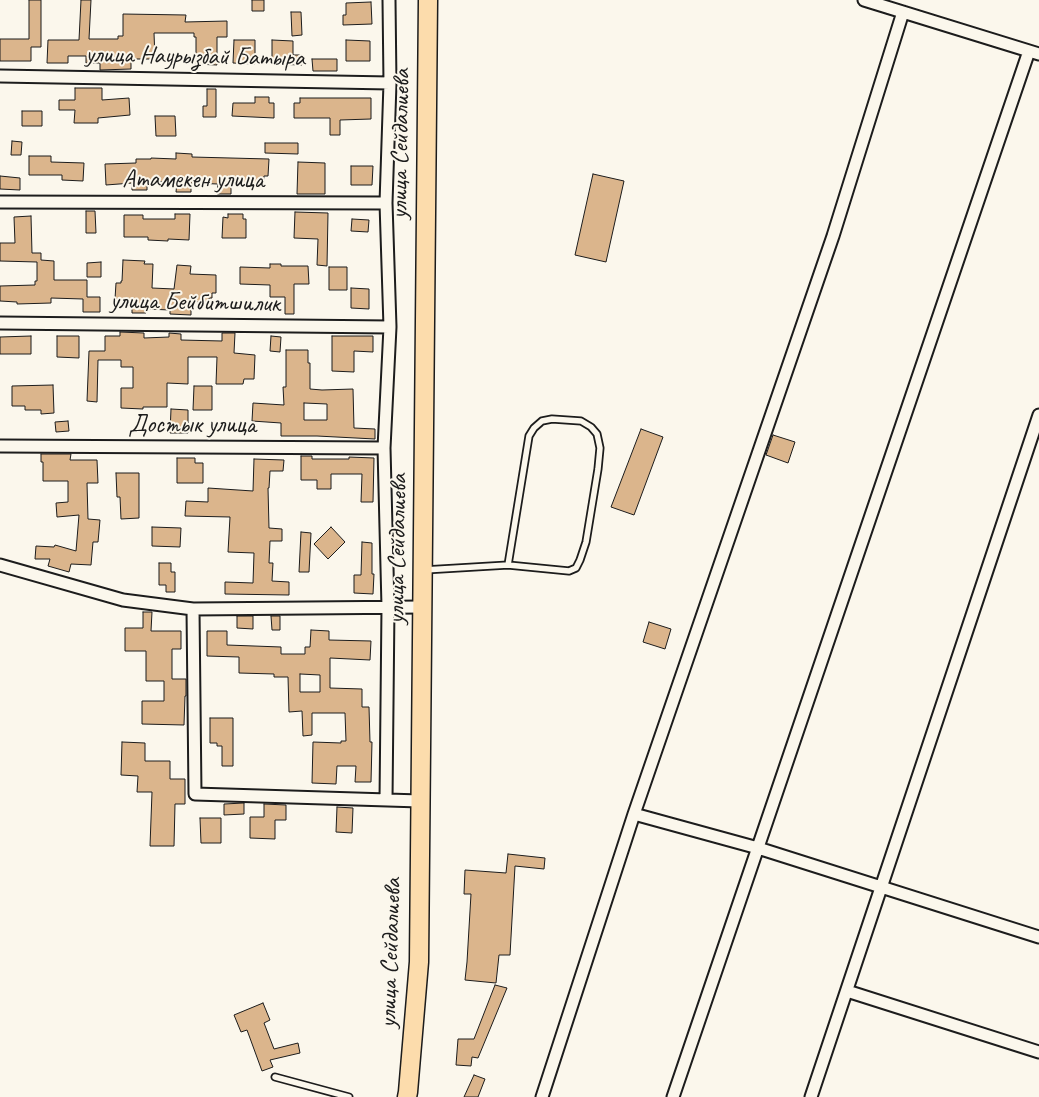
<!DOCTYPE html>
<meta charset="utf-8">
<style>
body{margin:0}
canvas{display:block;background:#fbf7ec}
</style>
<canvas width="1039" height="1097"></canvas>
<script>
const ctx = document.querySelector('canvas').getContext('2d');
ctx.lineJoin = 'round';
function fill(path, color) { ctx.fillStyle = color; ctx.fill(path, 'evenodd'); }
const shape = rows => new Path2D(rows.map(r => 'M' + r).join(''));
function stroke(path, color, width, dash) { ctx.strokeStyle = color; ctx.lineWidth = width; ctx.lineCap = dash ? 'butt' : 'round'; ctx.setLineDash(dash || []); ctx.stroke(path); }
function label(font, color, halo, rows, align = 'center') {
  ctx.font = font + ' Caveat,sans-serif'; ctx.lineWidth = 4; ctx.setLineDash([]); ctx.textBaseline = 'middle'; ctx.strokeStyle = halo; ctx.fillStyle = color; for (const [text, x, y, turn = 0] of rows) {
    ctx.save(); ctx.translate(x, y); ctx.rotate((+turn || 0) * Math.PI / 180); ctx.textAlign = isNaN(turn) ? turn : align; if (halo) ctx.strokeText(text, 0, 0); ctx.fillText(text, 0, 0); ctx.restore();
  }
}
const building = shape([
 [29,0,41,0,41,47,31,47,31,61,0,61,0,39,29,39,29,0],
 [81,0,91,0,89,39,118,39,118,36,123,36,123,14,186,15,185,22,227,21,227,37,217,37,217,65,196,64,196,37,194,37,194,33,154,33,155,59,131,59,131,69,100,70,100,63,86,63,86,56,68,56,68,63,47,63,48,40,79,40,81,0],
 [252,0,264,0,264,11,252,11,252,0],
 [371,2,372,24,343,25,343,15,346,15,346,3,371,2],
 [291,12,301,12,302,35,292,36,291,12],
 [234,40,255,40,255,64,233,63,234,40],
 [272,40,293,41,293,55,302,55,302,65,272,64,272,40],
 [346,40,370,41,370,61,346,61,346,40],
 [312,59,337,59,337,71,313,71,312,59],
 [75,88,102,88,102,100,129,98,130,115,98,118,98,123,74,123,75,110,59,110,59,100,75,100,75,88],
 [207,89,216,89,216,117,203,117,203,106,207,106,207,89],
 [255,97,269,97,269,103,274,103,274,118,232,116,233,103,255,103,255,97],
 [300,98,371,98,371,119,340,120,340,135,330,135,330,118,294,118,294,103,300,103,300,98],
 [22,111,42,111,42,126,22,126,22,111],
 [155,116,175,116,176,136,156,136,155,116],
 [12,141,22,142,21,155,11,155,12,141],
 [265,143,298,143,298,154,265,153,265,143],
 [176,153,192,154,192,157,269,159,268,176,264,176,263,186,231,184,231,194,217,194,218,184,191,183,191,192,176,192,177,182,147,181,147,190,132,190,132,183,106,185,105,164,136,163,136,159,151,159,151,158,176,159,176,153],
 [29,156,51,156,51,162,84,163,83,181,62,180,62,175,29,175,29,156],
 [298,162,325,163,325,194,297,194,298,162],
 [351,166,373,166,372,185,351,185,351,166],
 [593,174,624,181,606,262,575,255,593,174],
 [0,176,20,178,20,190,0,189,0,176],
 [86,211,95,211,96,233,86,233,86,211],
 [295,212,328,213,327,266,317,265,318,239,294,238,295,212],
 [175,214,190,214,189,240,168,239,168,241,148,240,148,237,124,237,124,215,143,215,143,219,175,219,175,214],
 [228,214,243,214,243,219,246,219,246,238,222,238,223,217,228,218,228,214],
 [31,216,32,253,41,253,41,260,54,261,54,280,87,280,87,297,100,297,100,312,83,312,83,299,51,298,51,303,17,304,17,302,0,301,0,286,35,285,35,281,37,281,37,262,0,261,0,243,15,243,14,217,31,216],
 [352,219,369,220,368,232,351,231,352,219],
 [123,260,145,261,144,264,153,264,152,288,174,289,177,265,191,266,190,274,216,275,216,293,212,293,212,298,209,298,209,302,191,302,191,315,170,314,170,310,146,309,146,313,132,313,132,300,115,299,116,283,121,283,121,281,122,281,123,260],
 [101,262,101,277,87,277,87,263,101,262],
 [270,264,281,264,281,266,308,266,309,284,294,284,294,314,285,314,285,297,270,297,270,285,240,284,240,267,270,268,270,264],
 [329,267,347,267,347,290,329,290,329,267],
 [351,288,369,289,369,309,351,308,351,288],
 [120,332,144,333,144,338,169,337,169,333,181,334,181,340,222,341,222,333,235,333,234,353,255,355,254,379,244,379,243,384,216,384,217,357,188,357,188,384,167,383,167,407,143,407,143,409,121,408,121,388,133,388,133,367,121,367,121,360,98,360,97,402,87,401,89,351,105,351,105,336,120,336,120,332],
 [31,336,31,354,0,354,0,337,31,336],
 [57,336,79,336,79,358,57,357,57,336],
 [271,336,281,337,280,352,270,351,271,336],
 [332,336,373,336,373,352,354,351,354,372,332,371,332,336],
 [286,350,308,350,308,363,310,363,310,389,322,390,353,389,354,428,375,429,375,439,317,436,281,436,281,423,252,421,253,403,284,405,283,387,286,387,286,350],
 [304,403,327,404,327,420,304,420,304,403],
 [53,385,54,413,41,414,41,410,25,410,25,406,12,406,12,386,53,385],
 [194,386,212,386,212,410,193,410,194,386],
 [171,409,188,410,188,433,170,433,171,409],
 [68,421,69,431,56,432,55,422,68,421],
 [641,429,663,437,634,515,611,507,641,429],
 [773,435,795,442,788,463,766,455,773,435],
 [41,454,71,454,70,460,97,460,98,483,87,483,88,519,100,520,98,542,93,542,91,565,71,564,69,572,48,566,50,559,35,559,36,546,54,547,55,545,76,551,79,515,57,517,56,503,68,502,68,481,43,481,43,462,41,462,41,454],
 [301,456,312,456,312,459,349,459,349,457,374,458,373,502,361,502,362,474,331,474,331,489,317,489,317,480,301,480,301,456],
 [177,458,195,458,195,463,203,463,203,483,177,483,177,458],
 [254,459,284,460,283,471,270,471,269,488,268,488,269,528,282,529,282,541,270,541,269,563,273,563,272,581,289,582,289,595,225,594,225,582,253,583,254,553,228,552,230,517,185,516,186,501,208,502,208,488,253,491,254,459],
 [116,473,139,473,139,518,121,519,120,497,117,497,116,473],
 [152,527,181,528,180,547,152,546,152,527],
 [331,527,345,542,328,559,314,544,331,527],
 [301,532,311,533,309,572,299,572,301,532],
 [362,542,372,543,372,574,374,574,373,594,354,593,354,575,361,575,362,542],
 [159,563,171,563,171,572,175,572,175,592,166,592,166,585,159,585,159,563],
 [143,612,152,612,151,631,181,631,181,649,172,649,172,679,186,679,186,696,185,696,184,725,142,724,142,701,164,701,164,681,146,681,146,651,125,651,125,628,143,628,143,612],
 [237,616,253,616,253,629,237,628,237,616],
 [271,616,280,616,280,630,272,630,271,616],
 [649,622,671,629,665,649,643,642,649,622],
 [311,630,329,631,329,640,371,641,370,660,330,658,330,688,362,689,362,707,369,707,370,742,372,742,371,782,355,782,356,766,337,766,336,784,312,783,313,742,341,743,341,741,346,741,345,713,312,713,312,735,303,736,302,711,289,712,288,677,274,677,274,674,239,673,239,657,207,656,207,631,227,631,227,645,281,647,281,654,305,654,305,647,310,647,311,630],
 [300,674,320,675,320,692,300,692,300,674],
 [210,718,233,718,233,766,222,766,222,746,217,746,217,743,210,743,210,718],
 [122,742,145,743,145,761,170,761,170,779,185,779,185,804,175,804,174,846,150,846,152,792,137,792,138,776,121,775,122,742],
 [244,803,244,814,224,815,224,804,244,803],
 [264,804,286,805,286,820,275,820,275,839,250,838,250,817,264,817,264,804],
 [337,807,353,808,352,833,336,832,337,807],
 [200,818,221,818,221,843,201,843,200,818],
 [508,854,545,858,544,869,515,866,510,955,499,955,496,983,465,980,467,962,471,894,464,894,465,870,506,873,508,854],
 [495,985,507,988,478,1058,472,1057,471,1066,456,1065,458,1039,474,1039,495,985],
 [263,1003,270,1020,264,1023,274,1049,298,1043,300,1053,270,1060,273,1067,262,1071,247,1030,241,1032,234,1015,263,1003],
 [474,1075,485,1079,478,1097,464,1097,474,1075]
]);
fill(building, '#dbb58c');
stroke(building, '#1c1c1c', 1);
const service = shape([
 [424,570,508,565,569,571,576,568,580,560,586,542,598,469,600,448,597,434,591,427,581,421,552,419,542,421,534,428,529,436,508,565],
 [275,1077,349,1097]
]);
const minor = shape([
 [864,0,1039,54],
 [0,76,390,83],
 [0,202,386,203],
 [0,323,390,327],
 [0,446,384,448],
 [0,565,123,600,193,609,422,607],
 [193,609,195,794,420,801],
 [386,800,388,607,384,448,390,327,386,203,390,83,389,0],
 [634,814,758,848,1039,937],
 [847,991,1039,1052],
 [542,1097,634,814,833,236,903,12],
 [673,1097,1029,51],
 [811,1097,1039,415]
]);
const primary = shape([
 [407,1097,408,1092,419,962,428,0]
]);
stroke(service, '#1c1c1c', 9);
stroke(minor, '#1c1c1c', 15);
stroke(primary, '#1c1c1c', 21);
stroke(service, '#fbf7ec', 5.5);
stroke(minor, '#fbf7ec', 11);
stroke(primary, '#fcdcac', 18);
label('25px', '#1c1c1c', '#fbf7ec', [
 ["улица Наурызбай Батыра",195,57,1],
 ["улица Сейдалиева",401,144,-89],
 ["Атамекен улица",193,180],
 ["улица Бейбитшилик",195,303,1],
 ["Достык улица",192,425],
 ["улица Сейдалиева",398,549,-89],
 ["улица Сейдалиева",391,953,-88]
]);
</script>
